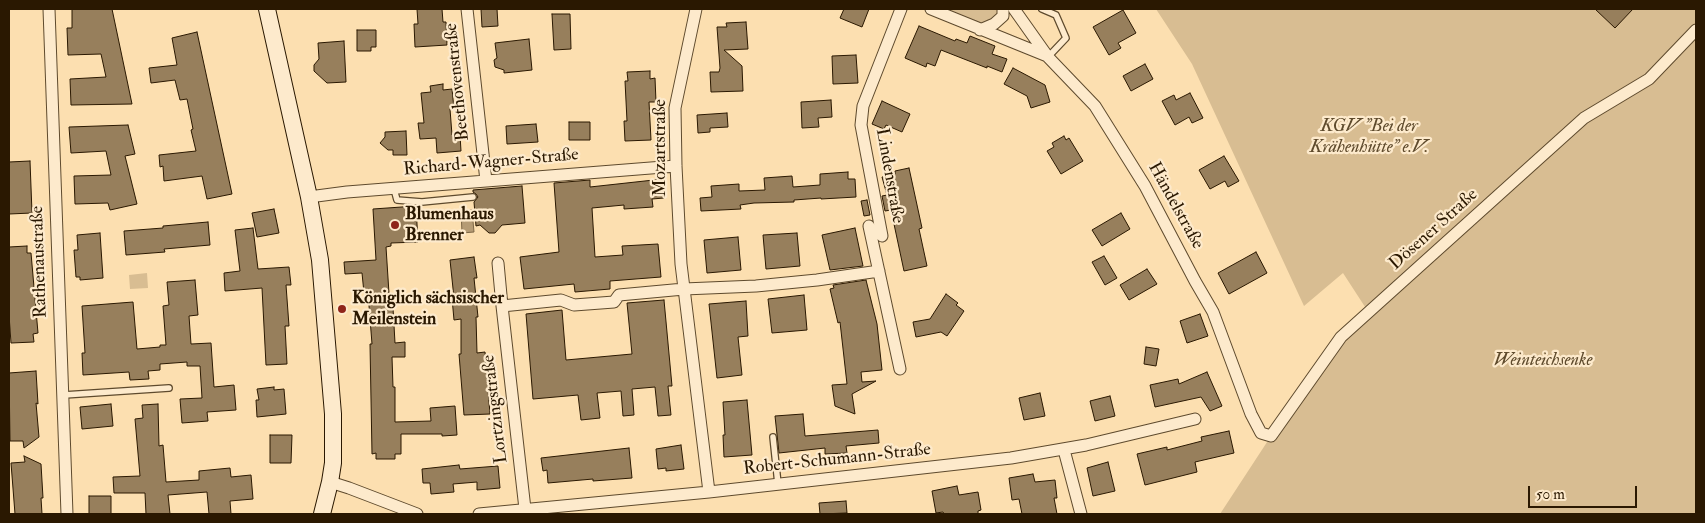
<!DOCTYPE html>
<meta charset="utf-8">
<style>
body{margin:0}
#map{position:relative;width:1705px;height:523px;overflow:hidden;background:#fcdfb0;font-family:"IM FELL Double Pica",serif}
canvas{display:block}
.frame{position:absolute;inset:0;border:10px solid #2a1801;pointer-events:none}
.scale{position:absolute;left:1528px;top:486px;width:109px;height:22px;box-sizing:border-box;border:2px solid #2a1801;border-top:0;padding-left:6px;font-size:15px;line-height:18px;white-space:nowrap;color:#2a1801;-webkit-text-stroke:4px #fdeacc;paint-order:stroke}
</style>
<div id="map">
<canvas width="1705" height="523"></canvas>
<div class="frame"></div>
<div class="scale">50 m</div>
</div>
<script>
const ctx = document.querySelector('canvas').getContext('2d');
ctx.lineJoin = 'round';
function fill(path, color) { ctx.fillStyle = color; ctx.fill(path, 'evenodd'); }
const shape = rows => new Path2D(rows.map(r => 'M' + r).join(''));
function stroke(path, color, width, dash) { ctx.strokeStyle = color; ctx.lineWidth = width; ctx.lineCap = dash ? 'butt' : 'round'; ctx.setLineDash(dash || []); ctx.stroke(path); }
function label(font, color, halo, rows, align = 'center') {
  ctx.font = font + ' "IM FELL Double Pica",serif'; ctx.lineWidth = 4.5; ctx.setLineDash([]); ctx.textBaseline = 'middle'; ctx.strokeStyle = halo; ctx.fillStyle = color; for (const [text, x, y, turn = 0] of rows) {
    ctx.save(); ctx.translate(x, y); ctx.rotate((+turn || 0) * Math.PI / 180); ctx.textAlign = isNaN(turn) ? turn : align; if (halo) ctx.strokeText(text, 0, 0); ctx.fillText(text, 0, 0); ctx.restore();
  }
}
fill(shape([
 [931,9,1003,9,980,30],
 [1156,9,1696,9,1696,514,1220,514,1271,436,1331,349,1369,313,1343,273,1304,306,1192,64],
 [147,273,148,288,130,289,129,275]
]), '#d8bd92');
const water = shape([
 [472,210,474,232,462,233,461,211,472,210]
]);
fill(water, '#b59b74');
stroke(water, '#7d6746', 1);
const building = shape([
 [72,9,112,9,132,104,71,105,70,79,106,77,101,54,68,55,67,28,72,28,72,9],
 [417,9,442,9,443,22,446,22,447,45,415,47,414,24,418,24,417,9],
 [481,9,497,9,498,26,482,27,481,9],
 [844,9,869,9,862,27,840,18,844,9],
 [1595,9,1633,9,1615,28,1595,9],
 [1123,10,1136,33,1118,43,1121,48,1109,55,1093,27,1123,10],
 [552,14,570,14,571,49,554,50,552,14],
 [746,22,748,49,724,50,742,66,743,91,711,92,710,72,719,72,720,68,717,27,727,27,726,23,746,22],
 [919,26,955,41,956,39,967,43,970,36,995,46,992,54,1007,59,1002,72,987,66,987,68,941,50,935,66,927,63,926,67,905,58,919,26],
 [357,30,376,30,376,47,371,47,371,51,357,51,357,30],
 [197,32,232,194,207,199,202,176,164,181,163,166,160,167,159,155,196,151,191,130,193,129,187,99,180,100,175,80,151,83,149,68,177,65,172,38,197,32],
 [529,39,532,70,504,73,504,70,495,67,494,60,497,58,495,43,529,39],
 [344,41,346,82,327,83,314,71,314,65,319,59,318,43,344,41],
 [856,55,858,83,833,84,832,56,856,55],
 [1145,64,1153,79,1131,91,1123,76,1145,64],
 [1013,68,1045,85,1050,102,1031,108,1027,96,1004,84,1013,68],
 [650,71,650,79,655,78,656,102,649,102,651,140,625,141,624,121,627,121,625,81,628,81,627,72,650,71],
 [443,84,443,90,452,89,454,109,450,109,452,135,460,135,461,151,437,153,436,138,420,139,418,123,424,123,421,93,431,92,430,86,443,84],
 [1190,93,1203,118,1192,123,1189,117,1175,125,1162,101,1174,95,1176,100,1190,93],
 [831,100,832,117,818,118,819,127,802,128,801,102,831,100],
 [882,101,910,114,902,132,886,125,884,129,872,124,882,101],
 [727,113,728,127,710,128,710,132,698,133,697,115,727,113],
 [569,122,590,122,590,140,569,140,569,122],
 [536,124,538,142,507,144,506,126,536,124],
 [128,125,135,154,125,156,137,204,110,210,108,203,75,204,74,176,111,175,106,151,71,153,69,127,128,125],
 [406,131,407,155,393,155,393,150,388,150,380,143,385,137,385,132,406,131],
 [1064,136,1066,140,1069,138,1083,161,1061,174,1047,151,1054,147,1052,143,1064,136],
 [1224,156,1239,181,1228,187,1225,181,1210,189,1199,170,1224,156],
 [30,161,32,213,9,214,9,162,30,161],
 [909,168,922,228,919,229,927,266,904,271,891,210,885,211,882,196,887,195,882,177,895,174,895,171,909,168],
 [848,172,848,179,855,179,856,197,821,199,821,198,794,200,794,202,754,203,740,205,741,209,701,211,700,198,712,197,711,186,739,184,739,191,765,190,764,178,792,176,793,187,820,185,820,174,848,172],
 [663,179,664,198,652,199,653,207,624,209,624,205,592,208,595,257,623,255,622,246,658,244,661,277,610,281,610,289,575,292,574,284,524,289,520,257,559,252,554,183,590,180,590,187,663,179],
 [522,186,525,223,502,225,495,233,489,233,480,225,476,226,474,202,478,197,476,194,473,192,473,190,522,186],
 [867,200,870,215,864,216,861,201,867,200],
 [416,206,418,242,391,243,391,246,386,247,390,309,393,308,395,343,405,342,405,357,392,357,393,387,395,387,395,422,431,421,430,408,455,406,457,435,442,436,442,434,401,434,401,454,395,454,395,459,376,459,376,453,372,454,370,344,372,344,368,293,364,293,362,273,345,274,344,262,376,260,373,209,416,206],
 [274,209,279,233,257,237,252,213,274,209],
 [1121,213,1130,229,1102,246,1092,230,1121,213],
 [208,222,210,245,164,249,165,252,126,255,124,231,163,228,163,226,208,222],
 [253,228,258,269,289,267,291,285,286,285,289,326,285,326,287,364,266,365,262,288,225,291,224,273,240,271,235,230,253,228],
 [855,228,863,266,830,270,822,235,855,228],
 [100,233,103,278,80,280,80,277,76,277,74,250,78,250,77,235,100,233],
 [797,233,800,266,766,269,763,235,797,233],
 [738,237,741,270,707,273,704,240,738,237],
 [27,246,27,253,31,253,38,333,33,334,34,342,11,343,9,315,9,247,27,246],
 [1256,252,1267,273,1229,294,1218,273,1256,252],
 [1104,256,1117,278,1105,285,1092,262,1104,256],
 [474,257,477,278,474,278,478,317,476,317,477,353,485,352,490,414,464,415,459,354,461,354,461,319,454,320,452,298,454,298,450,260,474,257],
 [1147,269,1157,284,1129,300,1120,285,1147,269],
 [195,280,198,315,189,316,191,344,211,343,214,387,234,385,236,410,207,412,208,421,182,423,180,399,202,398,200,366,187,366,187,362,160,364,160,370,148,371,149,379,130,380,129,372,83,375,82,353,85,353,82,306,133,302,137,349,160,347,160,345,166,345,163,306,169,305,167,282,195,280],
 [866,280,877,324,882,370,861,372,862,382,876,381,852,394,855,414,835,406,832,385,847,384,840,322,838,323,830,289,834,288,833,285,866,280],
 [946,294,958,303,956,305,964,311,947,336,941,332,916,337,913,322,930,319,946,294],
 [804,295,807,330,772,333,768,299,804,295],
 [664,300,672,386,668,386,671,415,658,416,655,387,632,389,634,415,623,416,621,391,597,393,600,418,581,420,578,395,533,399,526,314,562,310,566,360,632,354,627,303,664,300],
 [746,301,748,336,738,337,742,375,717,378,709,304,746,301],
 [1200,314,1208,336,1187,343,1180,321,1200,314],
 [1146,347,1159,349,1156,366,1144,364,1146,347],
 [36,371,38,404,36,403,39,437,24,448,23,441,10,441,9,373,36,371],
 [1207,372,1222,406,1210,411,1201,397,1155,407,1150,385,1178,379,1179,384,1207,372],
 [274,387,274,390,284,389,286,414,257,417,256,400,259,400,257,389,274,387],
 [1040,393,1045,416,1024,420,1019,398,1040,393],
 [1110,396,1115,416,1095,421,1090,401,1110,396],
 [747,400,752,455,724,457,723,435,725,435,723,402,747,400],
 [111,404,113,426,82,429,80,407,111,404],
 [158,404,159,446,163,445,166,482,199,480,199,471,230,468,231,477,251,475,253,499,230,501,231,514,209,514,207,492,168,495,170,514,146,514,145,493,114,493,113,477,140,476,135,419,143,418,142,405,158,404],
 [803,414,805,436,878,430,879,443,846,446,847,453,825,454,825,448,779,453,775,416,803,414],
 [1229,431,1234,453,1195,462,1197,472,1145,485,1137,454,1167,447,1167,450,1202,441,1201,437,1229,431],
 [270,435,292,435,291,463,270,463,270,435],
 [681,445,684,469,666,471,666,468,658,469,656,449,681,445],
 [629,448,632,478,593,481,593,479,548,483,547,470,543,471,541,458,629,448],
 [24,456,41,464,43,498,41,498,42,514,15,514,11,463,25,462,24,456],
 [1108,462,1115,491,1093,496,1087,468,1108,462],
 [459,465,460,469,498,466,500,488,477,490,477,482,453,484,454,492,431,494,430,483,423,483,422,469,459,465],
 [1033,474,1035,482,1055,480,1057,498,1054,498,1057,514,1022,514,1019,499,1012,500,1009,478,1033,474],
 [957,486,959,495,978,492,981,510,978,511,978,514,944,514,943,512,936,513,932,491,957,486],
 [89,496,111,496,111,514,89,514,89,496],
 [846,501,847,513,820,514,819,503,846,501]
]);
fill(building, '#977f5c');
stroke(building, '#2a1801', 1);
const service = shape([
 [1042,9,1056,15,1066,38,1048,57],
 [394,189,397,200,422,202,473,197],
 [64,395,169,388],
 [773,437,778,484]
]);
const minor = shape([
 [49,9,67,514],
 [467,9,486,181],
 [696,9,675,108,676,166,681,264,709,492],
 [931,9,1047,56],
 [1014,9,1048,57,1095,106,1145,186,1195,281,1213,312,1251,414,1261,433,1271,436,1341,337,1584,118,1649,79,1696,30],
 [980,30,994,24,1003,16,1003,9],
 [309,197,347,192,676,166],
 [869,226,900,369],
 [882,236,861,125,863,106,901,9],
 [498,263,502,306],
 [1064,450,1081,514],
 [330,482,349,488,417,514],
 [525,509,502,306,561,300,574,305,614,302,619,295,684,289,756,286,817,280,879,271],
 [479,514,709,492,1011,458,1086,445,1195,419]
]);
const secondary = shape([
 [267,9,309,197,320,260,333,414,333,463,330,482,322,514]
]);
stroke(service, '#5e4a2d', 8);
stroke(minor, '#5e4a2d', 13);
stroke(secondary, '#2a1801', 18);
stroke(service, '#fdeacc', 5.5);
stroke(minor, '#fdeacc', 11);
stroke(secondary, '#fdeacc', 16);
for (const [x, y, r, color] of [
 [395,225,5,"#8f2418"],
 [342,309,5,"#8f2418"]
]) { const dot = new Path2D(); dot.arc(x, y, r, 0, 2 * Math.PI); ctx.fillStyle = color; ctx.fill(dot); stroke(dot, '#fdeacc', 2); }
label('18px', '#2a1801', '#fdeacc', [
 ["Beethovenstraße",458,82,-96],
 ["Mozartstraße",661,148,-90],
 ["Richard-Wagner-Straße",491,163,-5],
 ["Lindenstraße",889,176,80],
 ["Händelstraße",1175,206,61],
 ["Dösener Straße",1434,230,-42],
 ["Rathenaustraße",40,262,-92],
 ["Lortzingstraße",496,409,-97],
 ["Robert-Schumann-Straße",837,460,-6]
]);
label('italic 18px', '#5e4a2c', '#fdeacc', [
 ["KGV \"Bei der",1369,127],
 ["Krähenhütte\" e.V.",1369,148],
 ["Weinteichsenke",1543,361]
]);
label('bold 18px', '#2a1801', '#fdeacc', [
 ["Blumenhaus",405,215],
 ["Brenner",405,236],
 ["Königlich sächsischer",352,299],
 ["Meilenstein",352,320]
], 'left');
</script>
